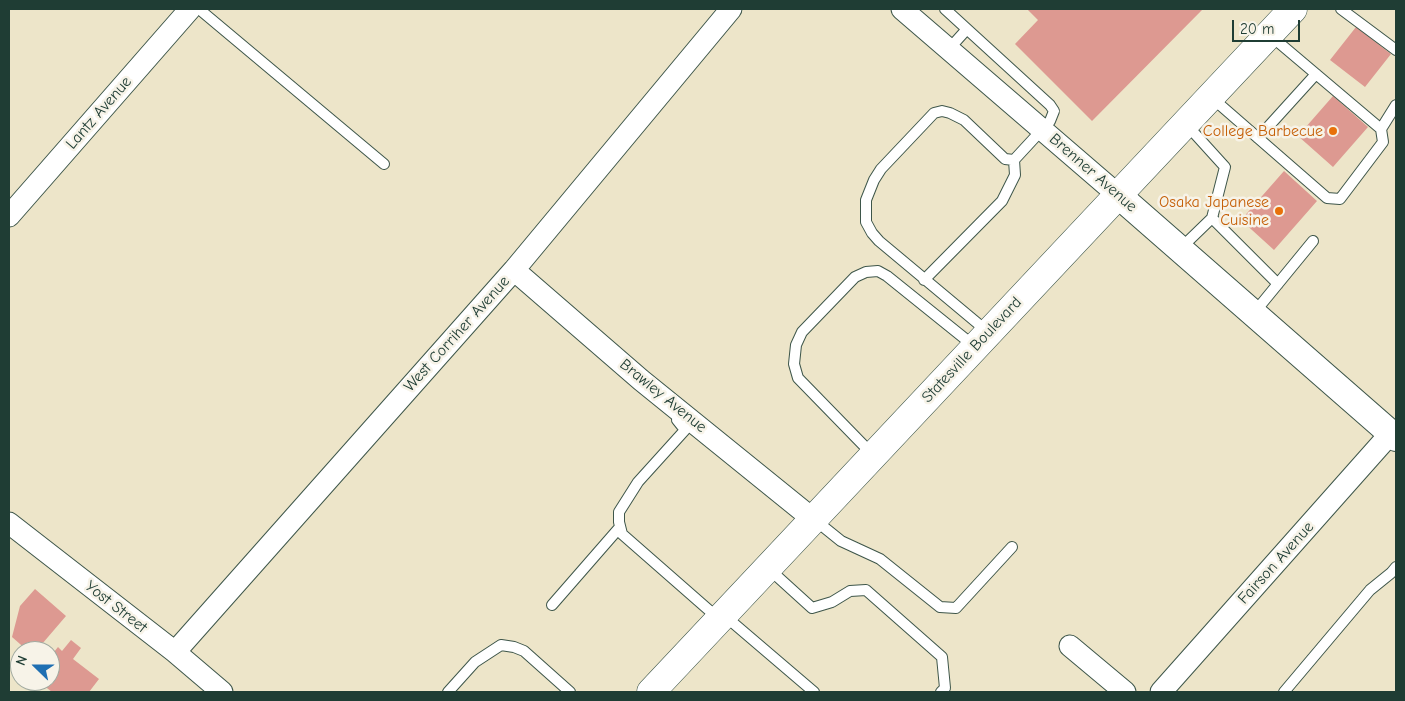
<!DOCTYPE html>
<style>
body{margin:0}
#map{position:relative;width:1405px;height:701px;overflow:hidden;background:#ede5c9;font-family:"Comic Neue",sans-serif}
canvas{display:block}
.frame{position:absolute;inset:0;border:10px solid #1f3d34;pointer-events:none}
.north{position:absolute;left:10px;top:641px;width:50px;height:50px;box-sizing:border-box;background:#f7f3e8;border:1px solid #a1aaa0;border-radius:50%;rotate:292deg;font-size:14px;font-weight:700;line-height:20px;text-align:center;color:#1f3d34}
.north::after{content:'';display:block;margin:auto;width:18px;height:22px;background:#1f6fb2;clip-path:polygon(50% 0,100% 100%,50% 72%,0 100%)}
.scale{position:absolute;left:1232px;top:20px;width:68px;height:22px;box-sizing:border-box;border:2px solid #1f3d34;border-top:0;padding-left:6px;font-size:15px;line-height:18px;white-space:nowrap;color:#1f3d34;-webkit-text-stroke:4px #f7f3e8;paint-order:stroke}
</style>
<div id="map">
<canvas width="1405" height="701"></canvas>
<div class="frame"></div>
<div class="north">N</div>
<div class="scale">20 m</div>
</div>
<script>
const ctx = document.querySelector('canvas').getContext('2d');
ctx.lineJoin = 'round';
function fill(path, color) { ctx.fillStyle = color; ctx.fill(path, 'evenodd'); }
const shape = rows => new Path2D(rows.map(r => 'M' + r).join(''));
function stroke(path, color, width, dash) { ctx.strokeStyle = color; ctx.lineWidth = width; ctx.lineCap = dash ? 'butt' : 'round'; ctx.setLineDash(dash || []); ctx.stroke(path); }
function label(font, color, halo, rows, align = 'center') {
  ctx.font = font + ' "Comic Neue",sans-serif'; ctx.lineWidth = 5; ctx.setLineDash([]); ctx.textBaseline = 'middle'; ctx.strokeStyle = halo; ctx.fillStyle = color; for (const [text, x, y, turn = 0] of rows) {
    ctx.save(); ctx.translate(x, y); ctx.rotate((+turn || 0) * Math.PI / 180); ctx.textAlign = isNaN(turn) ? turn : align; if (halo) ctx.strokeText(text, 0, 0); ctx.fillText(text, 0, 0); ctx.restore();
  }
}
fill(shape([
 [1027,9,1203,9,1092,121,1015,44,1038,20],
 [1356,27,1391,54,1365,87,1330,60],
 [1333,96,1368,127,1333,167,1298,136],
 [1284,171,1317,201,1274,250,1241,220],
 [35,589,66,616,36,651,28,651,12,637,20,606],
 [71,640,81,648,73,659,99,679,89,692,52,692,38,681,50,681,50,657,58,647,62,651]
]), '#dd9991');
const service = shape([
 [199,9,384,164],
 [945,9,1050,105,1054,111,1050,121,1014,160,1005,159,964,120,950,113,942,111,934,113,881,169,874,180,866,200,866,222,872,233,879,241,988,332],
 [1341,9,1396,50],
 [949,49,967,29],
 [1211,97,1327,198,1340,199,1383,142,1381,129,1271,36],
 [1381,129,1396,105],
 [1258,138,1316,74],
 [1212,218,1278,284],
 [1180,249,1212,218,1225,167,1186,124],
 [924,280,1002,201,1015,175,1014,160],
 [1254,313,1313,241],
 [677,420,685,430,638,482,619,512,619,522,622,534,719,619],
 [873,455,798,378,794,364,796,345,802,332,855,277,866,272,878,271,887,276,974,346],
 [815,520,841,541,880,559,940,607,956,608,1012,547],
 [769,569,812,608,832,602,850,591,866,590,942,657,945,688,941,692],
 [552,605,620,527],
 [725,616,814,692],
 [448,692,475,662,501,645,514,647,524,651,570,692],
 [1284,692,1370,590,1391,573,1396,567]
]);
const minor = shape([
 [902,9,1118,195],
 [9,216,190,9],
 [514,270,641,380,814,520],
 [9,523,175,652,222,692],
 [1070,646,1125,692],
 [175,652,514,270,731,9],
 [1161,692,1391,433]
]);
const tertiary = shape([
 [1118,195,1396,438]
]);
const secondary = shape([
 [651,692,1293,9]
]);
stroke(service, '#3e564a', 12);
stroke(minor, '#3e564a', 23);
stroke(tertiary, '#3e564a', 28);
stroke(secondary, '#3e564a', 29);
stroke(service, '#fff', 10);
stroke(minor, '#fff', 21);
stroke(tertiary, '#fff', 26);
stroke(secondary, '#fff', 28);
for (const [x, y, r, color] of [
 [1333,131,5,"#e8710a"],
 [1279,211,5,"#e8710a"]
]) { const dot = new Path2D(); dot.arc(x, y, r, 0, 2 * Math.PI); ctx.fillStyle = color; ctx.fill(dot); stroke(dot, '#f7f3e8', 2); }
label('16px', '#1f3d34', '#f7f3e8', [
 ["Lantz Avenue",99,113,-49],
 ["Brenner Avenue",1093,173,41],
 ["West Corriher Avenue",457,334,-48],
 ["Statesville Boulevard",972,350,-47],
 ["Brawley Avenue",663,396,39],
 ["Fairson Avenue",1276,563,-48],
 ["Yost Street",116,607,38]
]);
label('16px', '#c56008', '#f7f3e8', [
 ["College Barbecue",1323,131],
 ["Osaka Japanese",1269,202],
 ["Cuisine",1269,220]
], 'right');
</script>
